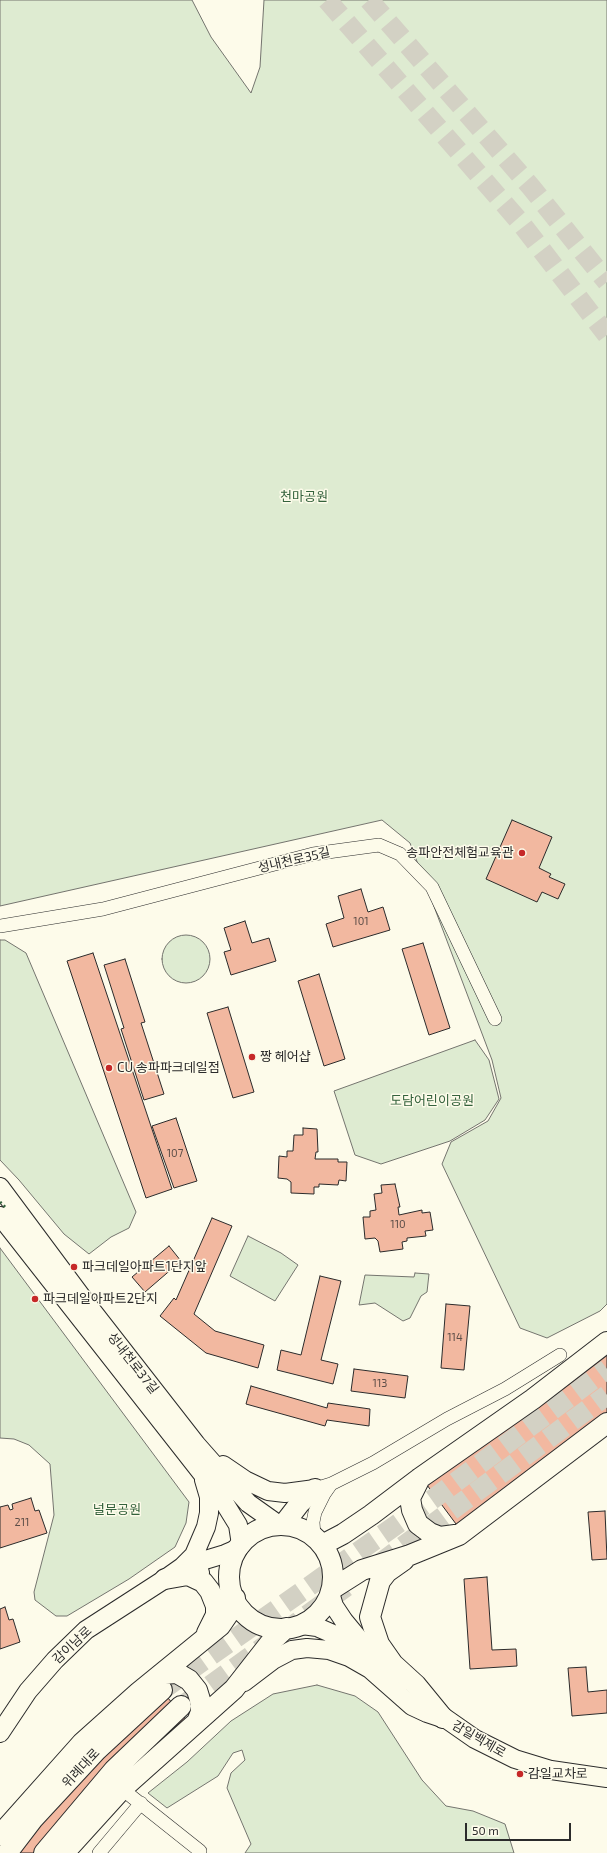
<!DOCTYPE html>
<meta charset="utf-8">
<style>
body{margin:0}
#map{position:relative;width:607px;height:1853px;overflow:hidden;background:#fdfbea;font-family:"Exo 2",sans-serif}
canvas{display:block}
.scale{position:absolute;left:465px;top:1823px;width:106px;height:18px;box-sizing:border-box;border:2px solid #2b2b2b;border-top:0;padding-left:5px;font-size:12px;line-height:14px;white-space:nowrap;color:#2b2b2b;-webkit-text-stroke:3px #fdfbea;paint-order:stroke}
</style>
<div id="map">
<canvas width="607" height="1853"></canvas>
<div class="scale">50 m</div>
</div>
<script>
const ctx = document.querySelector('canvas').getContext('2d');
ctx.lineJoin = 'round';
function fill(path, color) { ctx.fillStyle = color; ctx.fill(path, 'evenodd'); }
const shape = rows => new Path2D(rows.map(r => 'M' + r).join(''));
function stroke(path, color, width, dash) { ctx.strokeStyle = color; ctx.lineWidth = width; ctx.lineCap = dash ? 'butt' : 'round'; ctx.setLineDash(dash || []); ctx.stroke(path); }
function label(font, color, halo, rows, align = 'center') {
  ctx.font = font + ' "Exo 2","Noto Sans KR",sans-serif'; ctx.lineWidth = 3; ctx.setLineDash([]); ctx.textBaseline = 'middle'; ctx.strokeStyle = halo; ctx.fillStyle = color; for (const [text, x, y, turn = 0] of rows) {
    ctx.save(); ctx.translate(x, y); ctx.rotate((+turn || 0) * Math.PI / 180); ctx.textAlign = isNaN(turn) ? turn : align; if (halo) ctx.strokeText(text, 0, 0); ctx.fillText(text, 0, 0); ctx.restore();
  }
}
const green = shape([
 [0,0,192,0,211,37,251,93,260,67,264,0,607,0,607,1304,600,1311,547,1338,520,1328,442,1164,451,1142,488,1121,501,1098,492,1060,410,843,382,820,0,906,0,0],
 '162 959a24 24 0 1 1 48 0a24 24 0 1 1-48 0Z',
 [0,940,5,940,26,953,136,1212,129,1228,111,1237,89,1254,64,1234,19,1180,0,1160,0,940],
 [475,1040,489,1060,499,1099,485,1120,450,1141,381,1164,355,1155,334,1091,475,1040],
 [248,1236,281,1253,298,1265,275,1301,230,1276,248,1236],
 [0,1248,189,1502,186,1523,175,1547,129,1579,67,1616,56,1616,35,1600,34,1592,54,1515,50,1464,29,1445,14,1439,0,1438,0,1248],
 [415,1273,429,1274,427,1292,421,1296,410,1318,403,1321,375,1303,359,1305,365,1275,414,1277,415,1273],
 [317,1685,355,1696,378,1712,422,1780,446,1806,473,1811,505,1824,514,1853,245,1853,251,1844,227,1788,231,1773,245,1760,242,1750,233,1753,218,1776,167,1808,148,1793,187,1762,231,1721,273,1694,317,1685]
]);
fill(green, '#deebd1');
stroke(green, '#74746e', 1);
const building = shape([
 [512,820,552,837,539,868,551,874,549,877,565,884,558,899,542,892,537,902,486,879,512,820],
 [361,889,368,912,383,907,390,930,333,947,326,924,344,918,338,896,361,889],
 [245,921,252,943,269,938,276,961,231,975,224,952,231,950,224,928,245,921],
 [423,943,450,1028,429,1035,402,949,423,943],
 [93,953,172,1189,146,1198,67,961,93,953],
 [125,959,145,1022,141,1023,164,1094,144,1100,121,1029,124,1028,104,965,125,959],
 [319,974,345,1059,324,1066,298,981,319,974],
 [228,1007,254,1092,233,1098,207,1013,228,1007],
 [176,1118,197,1181,174,1188,152,1126,176,1118],
 [303,1128,317,1129,318,1152,316,1152,315,1159,338,1159,338,1162,347,1162,346,1181,339,1180,338,1185,319,1184,319,1187,314,1187,314,1194,291,1193,291,1182,287,1179,278,1178,279,1156,287,1157,287,1151,293,1151,294,1135,303,1135,303,1128],
 [395,1184,400,1207,398,1207,399,1215,422,1210,422,1213,430,1212,433,1230,425,1231,426,1236,407,1238,407,1241,402,1242,403,1249,380,1252,378,1241,375,1238,365,1239,363,1217,370,1217,370,1211,376,1210,374,1194,382,1193,381,1185,395,1184],
 [212,1218,232,1226,194,1314,215,1331,264,1345,258,1368,206,1353,160,1316,174,1298,176,1300,212,1218],
 [169,1246,181,1261,145,1292,132,1277,169,1246],
 [320,1276,341,1281,321,1360,338,1364,333,1384,277,1370,281,1350,301,1355,320,1276],
 [446,1304,470,1306,464,1370,441,1368,446,1304],
 [607,1350,607,1415,459,1528,427,1485,607,1350],
 [354,1369,408,1376,405,1398,351,1391,354,1369],
 [251,1386,327,1408,328,1403,370,1409,369,1426,327,1420,325,1426,246,1404,251,1386],
 [31,1498,35,1511,39,1510,47,1533,0,1548,0,1507,8,1505,10,1510,13,1509,12,1504,31,1498],
 [605,1511,607,1559,592,1560,588,1512,605,1511],
 [487,1577,492,1650,516,1649,517,1666,470,1669,464,1579,487,1577],
 [5,1607,9,1620,13,1619,20,1642,0,1649,0,1609,5,1607],
 [586,1667,588,1692,607,1690,607,1713,572,1716,568,1668,586,1667],
 [157,1685,189,1723,60,1853,0,1853,0,1844,157,1685]
]);
fill(building, '#f2b8a0');
stroke(building, '#2b2b2b', 1);
stroke(shape([
 [327,0,520,222,607,335],
 [369,0,531,187,607,282],
 [379,1564,607,1395],
 [162,1690,433,1499,607,1369],
 [186,1703,346,1587]
]), '#d3d1c4', 20, [20, 10]);
const street = shape([
 [0,926,103,909,313,854,379,845,400,854,432,887,495,1019],
 [315,1489,331,1484,373,1463,447,1419,505,1389,560,1355],
 [314,1537,313,1522,315,1512,324,1494,331,1484],
 [122,1789,200,1851],
 [99,1853,141,1803]
]);
const secondary = shape([
 [0,1187,90,1308,196,1444,248,1503,279,1525],
 [0,1216,222,1499,238,1525,241,1545],
 [223,1465,245,1480,268,1491,285,1493,315,1489],
 [182,1567,225,1554,239,1548],
 [330,1593,334,1606,344,1621,368,1650],
 [294,1627,302,1625,317,1627,333,1634,360,1652,372,1658,401,1682],
 [244,1682,273,1660,292,1650,307,1648,329,1650,349,1657,370,1669,412,1706,427,1713,442,1718],
 [432,1709,475,1739,515,1759,551,1770,607,1778],
 [0,1733,28,1691,55,1660,86,1630,165,1579,182,1567,194,1555,206,1527,209,1513,209,1497,204,1480]
]);
const primary = shape([
 [420,1478,410,1498,412,1510,418,1524,430,1533,440,1537,455,1535],
 [283,1525,300,1503,315,1489],
 '229 1577a52 52 0 1 1 104 0a52 52 0 1 1-104 0Z',
 [322,1545,343,1534,371,1515,420,1478,533,1399,607,1342],
 [404,1560,387,1572,380,1581,370,1617,379,1644,393,1664,416,1685,443,1718],
 [186,1574,203,1582,210,1591,216,1606,216,1615,207,1633],
 [165,1579,199,1573],
 [332,1589,362,1570,410,1555,459,1535,607,1423],
 [161,1674,177,1673,189,1680,197,1690,201,1703,201,1712,197,1722],
 [0,1835,82,1743,139,1692,220,1626,233,1607,235,1598],
 [7,1853,33,1819,96,1751,162,1690],
 [44,1853,114,1770,181,1706],
 [64,1853,122,1789,234,1689,270,1643,286,1628]
]);
stroke(street, '#2b2b2b', 14);
stroke(secondary, '#2b2b2b', 20);
stroke(primary, '#2b2b2b', 22);
stroke(street, '#fdfbea', 13);
stroke(secondary, '#fdfbea', 18);
stroke(primary, '#fdfbea', 20);
stroke(shape([
 [0,1202,6,1208]
]), '#34623c', 3, [2, 3]);
for (const [x, y, r, color] of [
 [522,853,4,"#c62828"],
 [252,1057,4,"#c62828"],
 [109,1068,4,"#c62828"],
 [74,1267,4,"#c62828"],
 [35,1299,4,"#c62828"],
 [520,1774,4,"#c62828"]
]) { const dot = new Path2D(); dot.arc(x, y, r, 0, 2 * Math.PI); ctx.fillStyle = color; ctx.fill(dot); stroke(dot, '#fdfbea', 1.5); }
label('11px', '#5d4e48', null, [
 ["101",361,921],
 ["107",175,1153],
 ["110",398,1224],
 ["114",455,1337],
 ["113",380,1383],
 ["211",22,1522]
]);
label('13px', '#34623c', '#fdfbea', [
 ["천마공원",304,497],
 ["도담어린이공원",432,1101],
 ["널문공원",117,1510]
]);
label('13px', '#2b2b2b', '#fdfbea', [
 ["송파안전체험교육관",514,853,"right"],
 ["짱 헤어샵",260,1057],
 ["CU 송파파크데일점",117,1068],
 ["파크데일아파트1단지앞",82,1267],
 ["파크데일아파트2단지",43,1299],
 ["감일교차로",528,1774]
], 'left');
label('13px', '#2b2b2b', '#fdfbea', [
 ["성내천로35길",294,860,-13],
 ["성내천로37길",133,1363,52],
 ["감이남로",72,1645,-43],
 ["감일백제로",479,1739,30],
 ["위례대로",81,1768,-47]
]);
</script>
